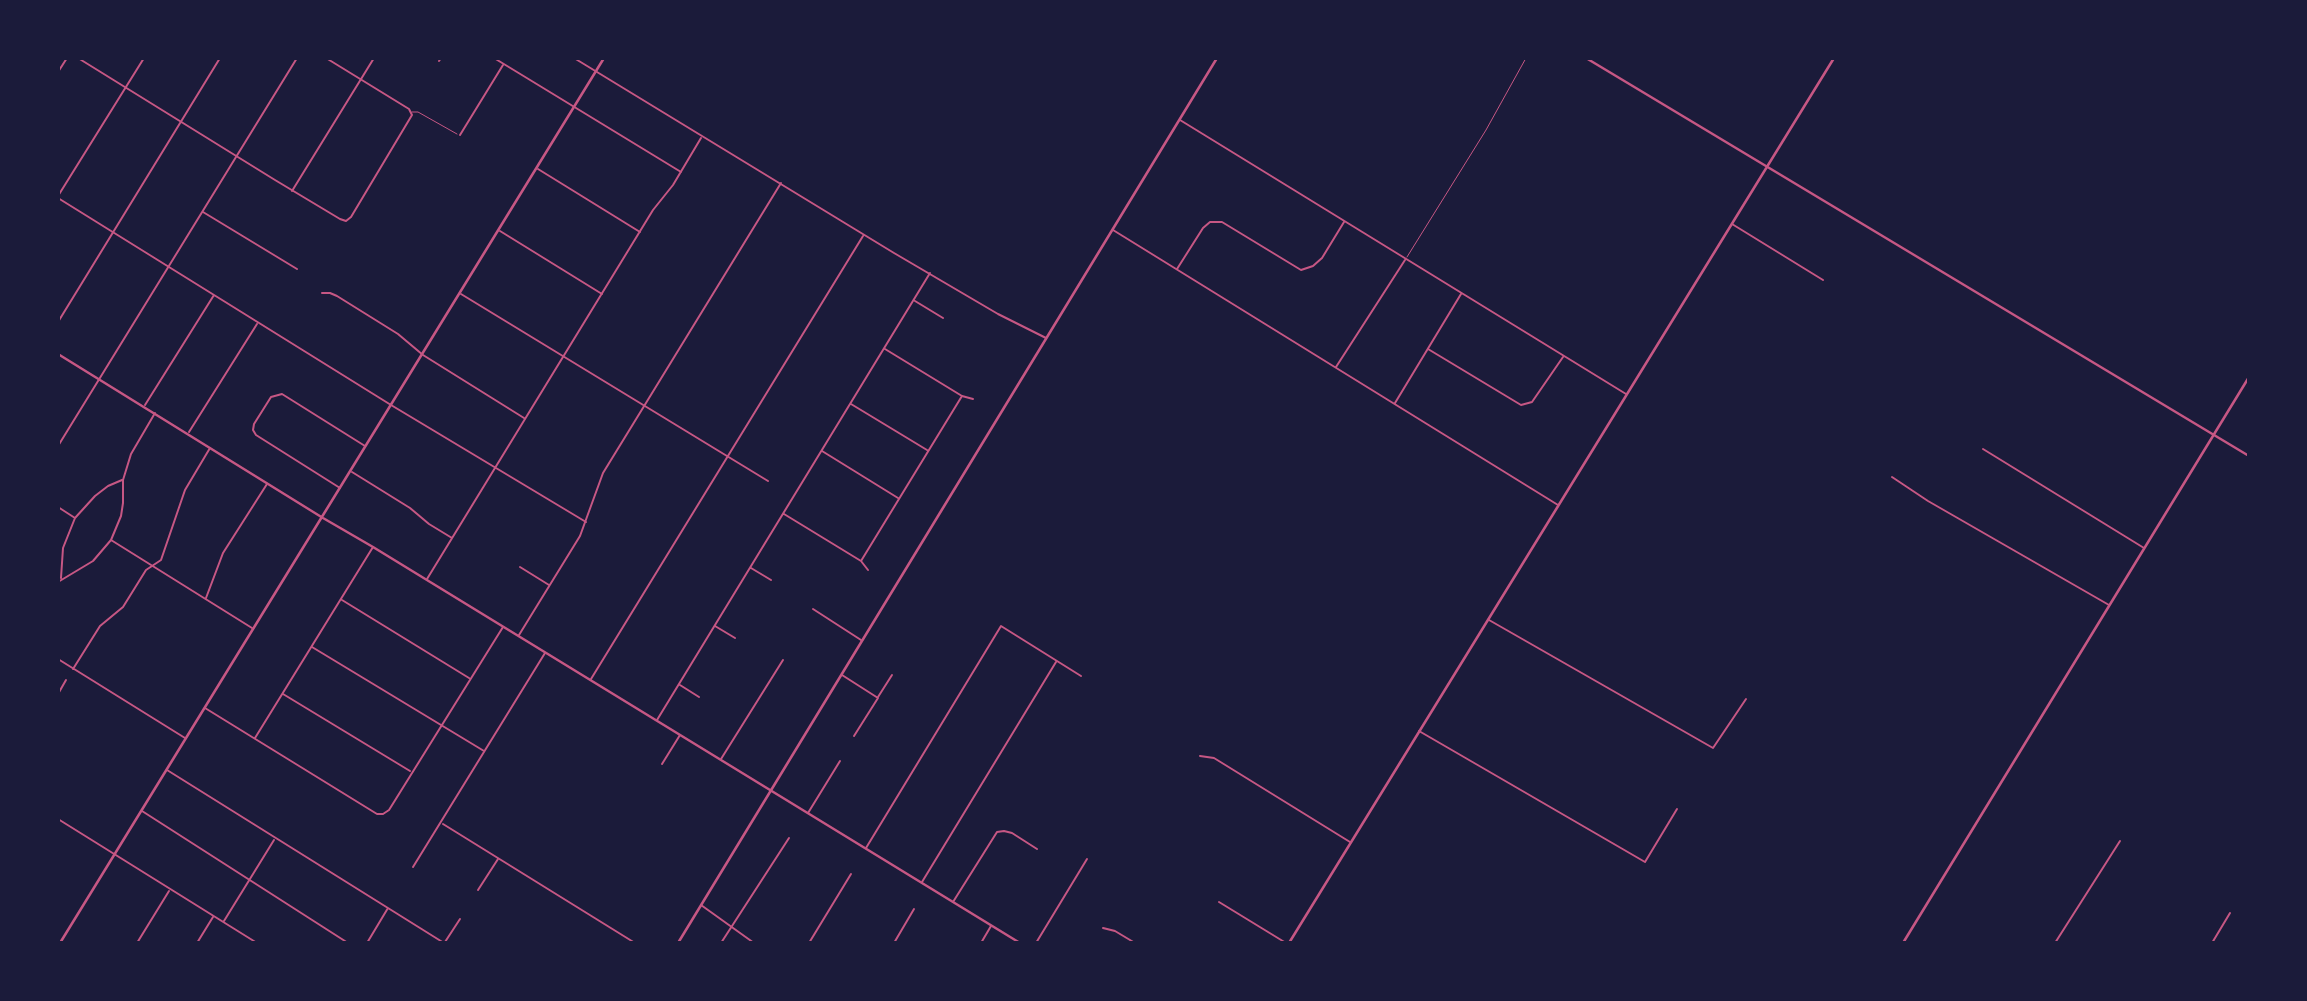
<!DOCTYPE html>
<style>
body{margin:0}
#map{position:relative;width:2307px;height:1001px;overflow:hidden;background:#1b1b3a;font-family:Figtree,sans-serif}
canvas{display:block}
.frame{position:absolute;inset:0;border:60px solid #1b1b3a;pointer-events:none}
</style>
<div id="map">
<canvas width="2307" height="1001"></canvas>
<div class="frame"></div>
</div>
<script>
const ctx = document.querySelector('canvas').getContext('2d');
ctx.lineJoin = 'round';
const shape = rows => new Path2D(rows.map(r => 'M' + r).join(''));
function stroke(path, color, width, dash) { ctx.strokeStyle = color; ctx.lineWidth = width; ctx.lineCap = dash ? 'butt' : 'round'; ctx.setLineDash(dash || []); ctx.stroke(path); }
stroke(shape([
 [412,112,418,112,457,134],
 [1407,257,1486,130,1526,58]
]), '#c65784', 1);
stroke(shape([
 [78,58,275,180,340,219,346,221,351,217,412,115,409,109,326,58],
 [494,58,681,172],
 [574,58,894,253,998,314,1046,338],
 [439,61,441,58],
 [58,72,67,58],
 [1180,120,1626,394],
 [460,135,503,65],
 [538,169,640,232],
 [292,191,374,58],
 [58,196,144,58],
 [58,198,391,405,586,522],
 [203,212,297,269],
 [1732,224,1823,280],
 [1113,230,1558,505],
 [500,231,602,294],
 [1177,269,1203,228,1210,222,1222,222,1301,270,1313,266,1322,258,1344,222],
 [322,293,330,293,337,296,398,334,423,355,524,418],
 [461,294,768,481],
 [915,301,943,318],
 [58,322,220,58],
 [885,349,962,396,973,399],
 [1428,349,1521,405,1532,402,1563,357],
 [1336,367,1405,260],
 [1395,403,1461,294],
 [851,404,927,450],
 [145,405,214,295],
 [189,432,257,324],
 [58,446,297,58],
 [1983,449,2144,548],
 [822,451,898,498],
 [352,472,410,508,429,524,452,538],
 [1892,477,1928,501,2109,605],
 [340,488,256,435,253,430,254,424,271,397,282,394,365,446],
 [58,507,75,518],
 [784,514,861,561,868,570],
 [111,540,252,628],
 [861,561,962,396],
 [520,567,549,585],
 [751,568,771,580],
 [61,578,63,548,75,518,95,496,108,486,122,480],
 [427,579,653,210,673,185,701,138],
 [58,582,93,561,111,540,121,516,123,503,123,480,131,454,155,413],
 [206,598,223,553,267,484],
 [342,600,469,678],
 [813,609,861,640],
 [1489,620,1713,748,1746,699],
 [715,626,735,638],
 [519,635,580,536,603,473,781,183],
 [312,647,484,751],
 [58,659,185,738],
 [73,669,100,626,123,607,146,570,161,560,185,490,210,448],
 [842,675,878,698,854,736],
 [591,679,863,236],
 [680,685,699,697],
 [58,694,66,680],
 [283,694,410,771],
 [878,697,892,675],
 [205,708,377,814,383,814,389,810,503,627],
 [657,720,930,273],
 [1419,731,1645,862,1677,809],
 [255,738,373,547],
 [1200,756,1214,758,1350,842],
 [721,759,783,660],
 [662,764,680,735],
 [167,770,444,943],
 [142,811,348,943],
 [808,813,840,761],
 [58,819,257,943],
 [443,824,635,943],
 [866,848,1001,626,1081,676],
 [413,867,545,653],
 [922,882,1056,662],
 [478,890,498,859],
 [953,902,997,832,1004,831,1012,833,1037,849],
 [1219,902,1286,943],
 [701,905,754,943],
 [224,921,274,840],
 [1103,928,1115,931,1135,943],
 [445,942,460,919],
 [137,943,169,891],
 [197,943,213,917],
 [367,943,388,908],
 [721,943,789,838],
 [809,943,851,874],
 [894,943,914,909],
 [981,943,991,926],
 [1036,943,1087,859],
 [2055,943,2120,841],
 [2212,943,2230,913]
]), '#c65784', 2);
stroke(shape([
 [1586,58,2249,456],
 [58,354,323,518,373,547,1020,943],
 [60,943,604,58],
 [678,943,1217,58],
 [1289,943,1834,58],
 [1903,943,2249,377]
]), '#c65784', 2.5);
</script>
